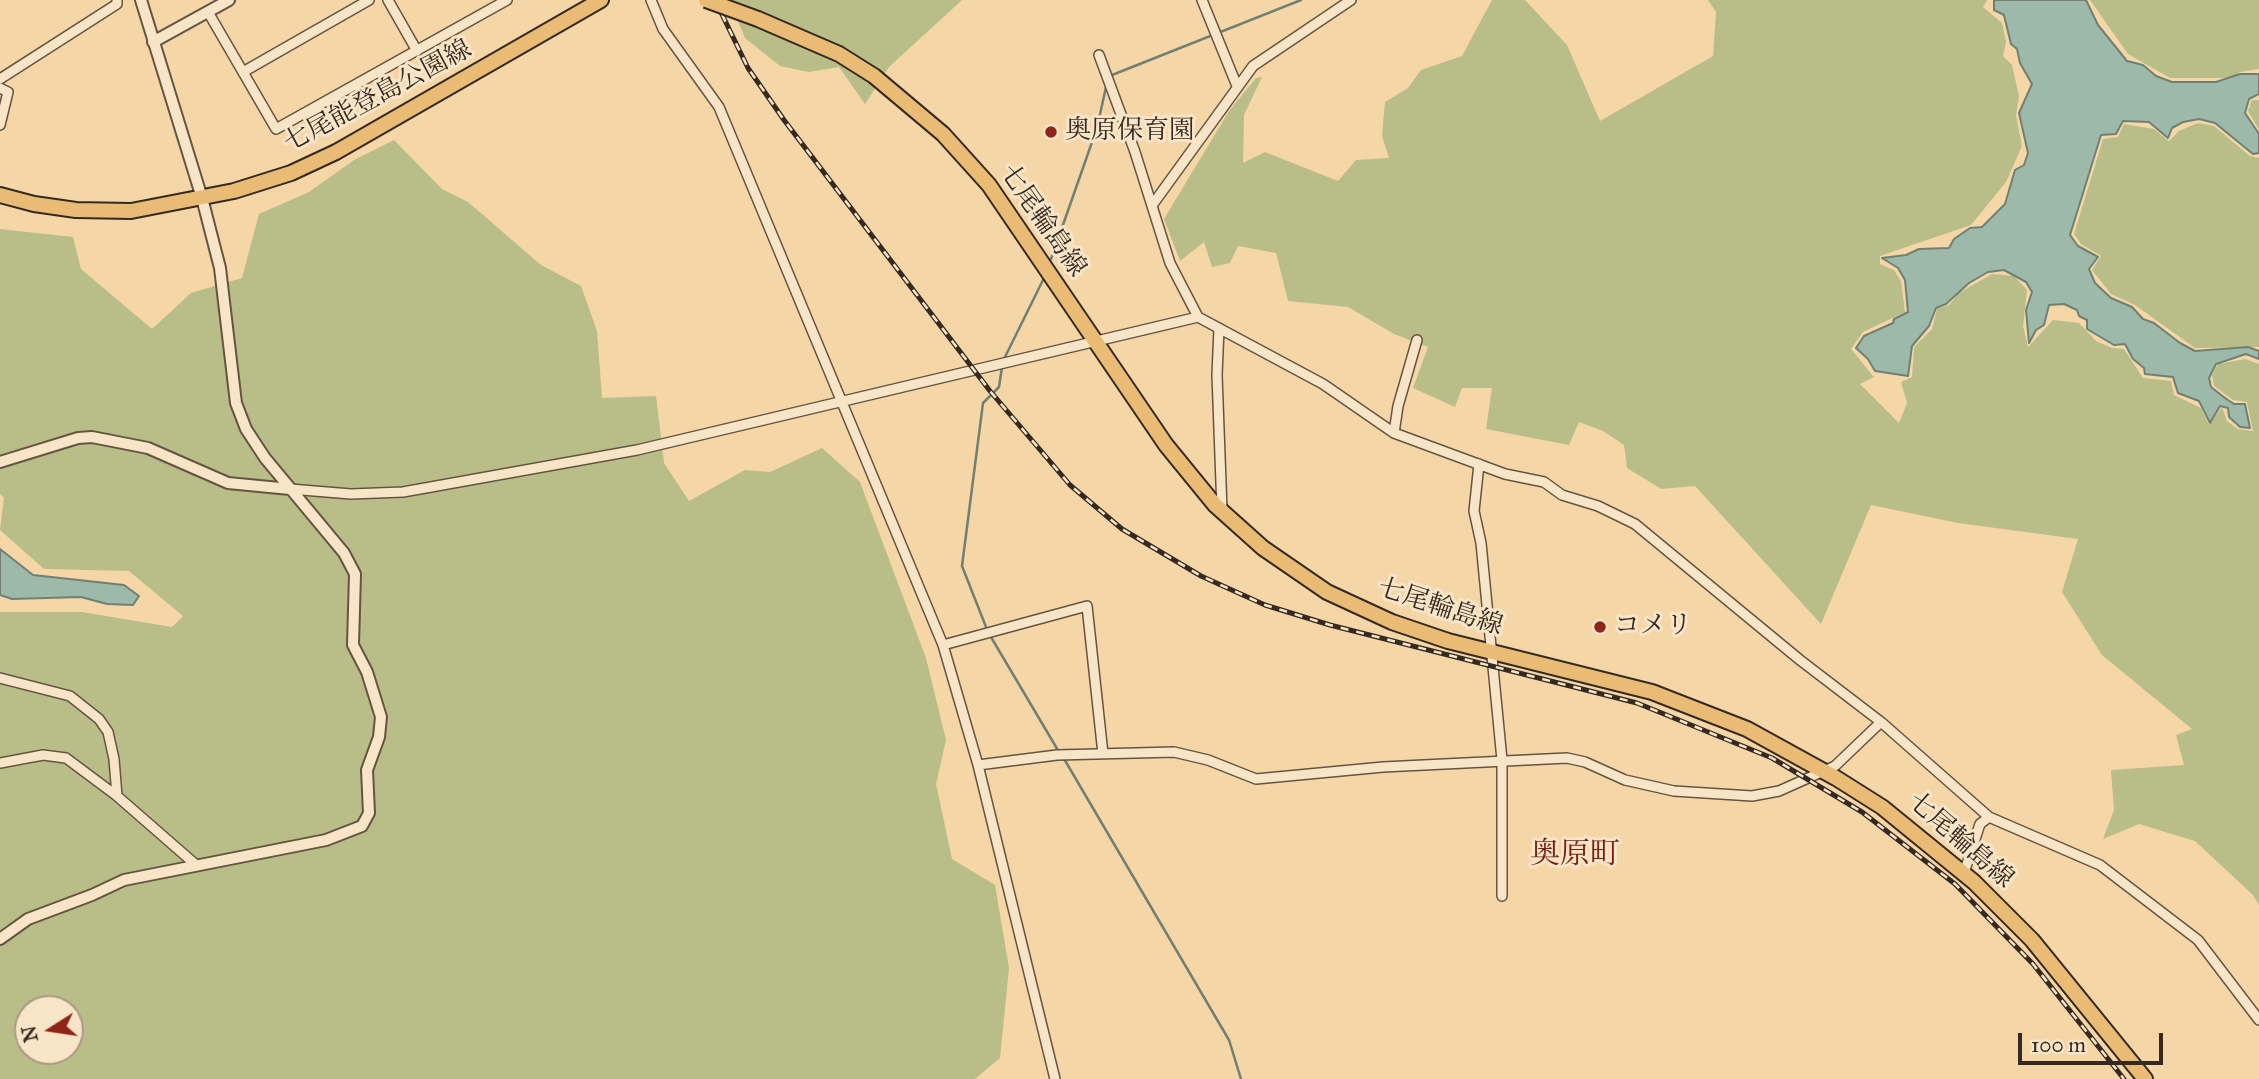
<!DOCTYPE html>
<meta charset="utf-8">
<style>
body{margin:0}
#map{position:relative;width:2259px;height:1079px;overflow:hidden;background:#f4d6a7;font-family:"IM FELL Great Primer",serif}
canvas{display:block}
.north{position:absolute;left:14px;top:995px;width:70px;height:70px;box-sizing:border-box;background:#f8e4c6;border:2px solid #aa9a84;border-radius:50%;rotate:258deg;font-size:19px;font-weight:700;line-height:28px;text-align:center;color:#342a22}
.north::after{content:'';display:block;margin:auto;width:24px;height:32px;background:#8f2418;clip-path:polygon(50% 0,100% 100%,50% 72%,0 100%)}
.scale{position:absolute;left:2018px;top:1033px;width:145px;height:32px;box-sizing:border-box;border:4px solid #342a22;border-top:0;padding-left:9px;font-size:21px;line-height:24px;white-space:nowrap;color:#342a22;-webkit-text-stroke:5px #f8e4c6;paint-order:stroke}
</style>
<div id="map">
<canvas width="2259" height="1079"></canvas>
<div class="north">N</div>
<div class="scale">100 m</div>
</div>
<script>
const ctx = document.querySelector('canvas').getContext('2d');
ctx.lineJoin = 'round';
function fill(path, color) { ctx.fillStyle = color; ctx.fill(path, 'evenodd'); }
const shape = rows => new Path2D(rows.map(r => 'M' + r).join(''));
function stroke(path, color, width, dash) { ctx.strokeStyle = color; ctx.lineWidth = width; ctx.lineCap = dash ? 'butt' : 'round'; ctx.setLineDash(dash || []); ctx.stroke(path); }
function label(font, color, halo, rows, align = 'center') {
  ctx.font = font + ' "IM FELL Great Primer","Noto Serif JP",serif'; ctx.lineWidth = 6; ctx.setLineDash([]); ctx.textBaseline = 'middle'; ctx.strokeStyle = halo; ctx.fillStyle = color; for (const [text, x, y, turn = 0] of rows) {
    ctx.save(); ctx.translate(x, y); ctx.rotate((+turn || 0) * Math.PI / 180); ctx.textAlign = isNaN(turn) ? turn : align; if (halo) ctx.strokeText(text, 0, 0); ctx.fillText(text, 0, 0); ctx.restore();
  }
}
fill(shape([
 [729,0,962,0,889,67,865,104,839,67,809,72,780,66,745,38],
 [1492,0,1525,0,1567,45,1600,121,1713,56,1716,12,1708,0,1987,0,1983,7,2002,23,2006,42,2003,56,2012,65,2019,96,2016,115,2022,146,2006,182,1971,225,1880,256,1880,264,1894,270,1901,281,1905,312,1863,332,1851,349,1874,377,1860,384,1899,423,1907,403,1901,382,1912,377,1914,347,1932,329,1937,309,1949,305,1959,293,1992,274,2014,276,2027,290,2023,326,2028,347,2053,320,2079,323,2096,341,2112,348,2124,349,2143,378,2171,381,2174,395,2201,408,2209,425,2222,407,2227,421,2238,429,2253,431,2247,402,2233,400,2214,386,2212,375,2218,364,2245,359,2259,364,2259,905,2253,895,2195,841,2139,824,2103,839,2114,810,2111,770,2184,765,2176,735,2192,729,2102,655,2062,592,2078,539,1958,523,1871,505,1821,624,1695,486,1661,489,1627,468,1624,445,1603,431,1579,422,1569,445,1486,429,1492,388,1462,388,1455,407,1413,388,1428,347,1394,334,1348,307,1288,301,1276,253,1238,246,1230,263,1212,267,1204,242,1180,261,1164,219,1229,111,1256,78,1262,77,1244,115,1243,163,1265,152,1338,181,1356,160,1389,158,1382,136,1385,102,1408,88,1421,70,1462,56],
 [2090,0,2259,0,2259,69,2240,72,2231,78,2170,78,2128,54],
 [2252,100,2259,100,2259,130,2248,111],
 [2198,123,2214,126,2250,156,2259,158,2259,347,2195,348,2135,305,2111,294,2092,270,2101,256,2081,244,2074,234,2103,139,2118,137,2124,124,2154,129,2169,141,2179,131],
 [394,140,442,189,468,202,541,265,581,286,597,331,602,398,656,396,664,463,689,501,745,470,770,472,822,448,860,482,926,658,946,740,936,784,952,859,995,885,1009,968,1000,1058,975,1079,0,1079,0,612,82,612,172,627,183,616,129,571,44,569,0,530,4,498,0,494,0,229,73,237,81,269,152,329,191,293,242,278,259,214,309,192,354,160],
 [28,1009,70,1009,70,1051,28,1051]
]), '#b9be89');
const water = shape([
 [1994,0,2086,0,2098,25,2127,61,2143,65,2156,76,2172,82,2216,82,2240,74,2259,74,2259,94,2249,99,2245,113,2259,134,2259,153,2253,154,2215,123,2199,119,2183,122,2172,128,2168,138,2149,122,2123,121,2116,134,2101,135,2070,235,2078,246,2098,257,2089,269,2095,283,2111,298,2132,307,2143,319,2154,323,2180,343,2195,351,2248,347,2259,351,2259,359,2246,354,2216,364,2209,378,2211,387,2225,398,2234,404,2245,404,2250,428,2240,427,2229,417,2228,408,2220,406,2210,423,2199,401,2178,393,2173,377,2145,374,2144,368,2133,359,2125,344,2114,345,2087,329,2087,320,2079,316,2077,310,2064,304,2049,305,2044,325,2036,330,2029,343,2026,310,2032,292,2026,282,2004,270,1988,272,1969,283,1946,304,1936,308,1929,326,1912,346,1908,376,1875,371,1868,359,1856,348,1864,336,1893,323,1894,319,1908,312,1905,280,1898,268,1882,258,1906,255,1919,249,1949,248,1954,239,1970,228,1982,227,2005,204,2015,170,2024,165,2028,153,2019,113,2032,84,2020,63,2017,49,2011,44,2004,15,1994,10,1994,0],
 [0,549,33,575,124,585,139,596,133,605,107,604,81,597,12,599,0,595,0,549]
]);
fill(water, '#9cb9a9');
stroke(water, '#728073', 2);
stroke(shape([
 [1112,75,1301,0],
 [1051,259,1097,128,1106,87],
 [1003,361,1045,276],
 [1002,367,999,387,983,403,962,566,988,632,1059,752],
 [1063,757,1229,1040,1241,1079]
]), '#728073', 2.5);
const minor = shape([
 [388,0,417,51],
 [651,0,663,29,719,107,943,645,978,765,1055,1079],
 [1202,0,1237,86],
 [208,12,276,129,507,0],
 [1099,55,1135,152,1170,263,1198,317,1323,384,1394,433,1505,474,1544,482,1562,495,1598,506,1635,524,1800,660,1881,722,1989,817,2100,865,2198,940,2259,1020],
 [243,72,369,0],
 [0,79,117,4,117,0],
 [0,88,8,92,0,125],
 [1153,204,1253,66,1351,0],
 [1219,328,1217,375,1222,510],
 [1394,433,1398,406,1417,340],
 [1479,464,1474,511,1481,543,1502,760,1502,896],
 [290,489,351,494,403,492,637,450,1198,317],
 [943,645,1087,606,1103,754],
 [0,678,70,696,99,719,108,732,114,759,117,796],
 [0,763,43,755,66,758,117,796,195,864],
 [978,765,1057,755,1174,752,1208,760,1256,779,1383,767,1567,758,1585,762,1625,780,1674,791,1752,796,1779,791,1835,766,1881,722],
 [1964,873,1980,824,1989,817]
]);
const tertiary = shape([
 [153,42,229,0],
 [0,462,78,438,92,437,148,448,228,483,290,489],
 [0,939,28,919,92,895,124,880,326,840,362,826,369,813,367,770,379,737,381,717,367,672,353,645,355,574,344,553,265,458,246,429,236,403,220,268,202,198,141,0]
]);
const primary = shape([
 [758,19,839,54,874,76,943,134,989,185,1166,445,1215,505,1263,548,1327,592,1392,622,1448,641,1652,692,1747,729,1836,778,1882,807,1974,882,2032,940,2145,1079],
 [0,195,34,204,76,210,131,211,234,191,291,173,336,152,601,0]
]);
stroke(minor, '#645543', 12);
stroke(tertiary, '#645543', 14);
stroke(primary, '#342a22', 18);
stroke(minor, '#f8e4c6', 9);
stroke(tertiary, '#f8e4c6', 10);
stroke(primary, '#eabb74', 14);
const rail = shape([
 [715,0,748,68,784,120,990,391,1070,485,1122,529,1201,576,1265,605,1330,625,1637,703,1772,758,1862,812,1955,884,2033,964,2124,1079]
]);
stroke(rail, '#342a22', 5);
stroke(rail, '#f8e4c6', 2.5, [8]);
const primaryBridge = shape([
 [706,0,758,19]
]);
stroke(primaryBridge, '#342a22', 18, []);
stroke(primaryBridge, '#eabb74', 14);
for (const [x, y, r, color] of [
 [1051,132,7,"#8f2418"],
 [1600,627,7,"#8f2418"]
]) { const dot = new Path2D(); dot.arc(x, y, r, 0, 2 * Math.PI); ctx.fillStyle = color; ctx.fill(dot); stroke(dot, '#f8e4c6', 2.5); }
label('26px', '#342a22', '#f8e4c6', [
 ["七尾能登島公園線",378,97,-28],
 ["七尾輪島線",1042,221,55],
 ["七尾輪島線",1440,608,18],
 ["七尾輪島線",1960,841,41]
]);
label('26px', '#342a22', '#f8e4c6', [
 ["奥原保育園",1065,132],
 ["コメリ",1614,627]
], 'left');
label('30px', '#7a1f14', '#f8e4c6', [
 ["奥原町",1575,856]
]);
</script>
